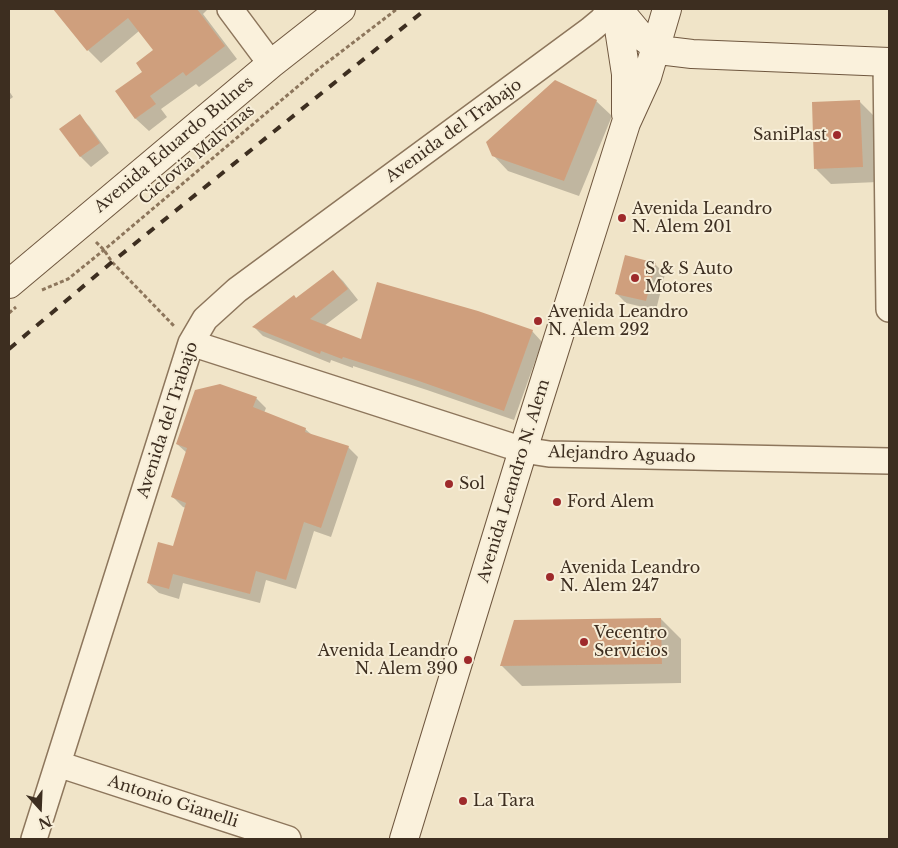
<!DOCTYPE html>
<style>
body{margin:0}
#map{position:relative;width:898px;height:848px;overflow:hidden;background:#f0e4c8;font-family:"Libre Baskerville",serif}
canvas{display:block}
.frame{position:absolute;inset:0;border:10px solid #3d2e20;pointer-events:none}
.north{position:absolute;left:15px;top:783px;width:50px;height:50px;-webkit-text-stroke:4px #f7eed8;paint-order:stroke;rotate:160deg;font-size:14px;font-weight:700;line-height:20px;text-align:center;color:#3d2e20}
.north::after{content:'';display:block;margin:auto;width:18px;height:22px;background:#3d2e20;clip-path:polygon(50% 0,100% 100%,50% 72%,0 100%)}
</style>
<div id="map">
<canvas width="898" height="848"></canvas>
<div class="frame"></div>
<div class="north">N</div>
</div>
<script>
const ctx = document.querySelector('canvas').getContext('2d');
ctx.lineJoin = 'round';
function fill(path, color) { ctx.fillStyle = color; ctx.fill(path, 'evenodd'); }
const shape = rows => new Path2D(rows.map(r => 'M' + r).join(''));
function stroke(path, color, width, dash) { ctx.strokeStyle = color; ctx.lineWidth = width; ctx.lineCap = dash ? 'butt' : 'round'; ctx.setLineDash(dash || []); ctx.stroke(path); }
function label(font, color, halo, rows, align = 'center') {
  ctx.font = font + ' "Libre Baskerville",serif'; ctx.lineWidth = 4; ctx.setLineDash([]); ctx.textBaseline = 'middle'; ctx.strokeStyle = halo; ctx.fillStyle = color; for (const [text, x, y, turn = 0] of rows) {
    ctx.save(); ctx.translate(x, y); ctx.rotate((+turn || 0) * Math.PI / 180); ctx.textAlign = isNaN(turn) ? turn : align; if (halo) ctx.strokeText(text, 0, 0); ctx.fillText(text, 0, 0); ctx.restore();
  }
}
fill(shape([
 [63,9,206,9,207,10,203,14,237,59,199,87,196,84,161,109,167,117,149,131,136,119,117,91,143,72,155,51,139,31,101,63,88,50,58,12],
 [9,91,13,97,9,100],
 [596,101,612,116,579,196,508,171,493,155],
 [860,102,875,117,878,182,831,184,816,169],
 [79,116,89,126,109,153,91,167,81,157,61,129],
 [655,264,665,274,656,310,626,303,616,293],
 [333,271,343,281,358,300,324,326,361,341,532,331,542,342,514,420,427,390,353,366,353,368,331,360,330,363,263,336,254,327,296,299],
 [256,398,266,408,264,413,305,429,312,435,348,447,358,457,331,537,314,531,296,589,266,580,260,603,183,583,179,599,159,593,148,583,174,547,186,508,183,507,173,497,187,453,177,444],
 [661,619,681,639,681,683,522,686,502,666]
]), '#0003');
fill(shape([
 [53,9,197,9,225,46,186,76,183,72,150,96,156,104,135,119,115,91,142,72,136,63,153,50,128,18,87,51],
 [555,80,597,100,564,181,492,156,486,142],
 [860,100,863,167,814,169,812,102],
 [80,114,100,143,80,157,59,129],
 [625,255,656,263,646,301,615,294],
 [333,270,348,289,310,319,361,339,377,282,478,311,533,330,504,411,416,380,343,357,342,359,321,351,320,354,252,327,294,295,296,298],
 [220,384,257,397,253,407,306,428,305,432,349,446,321,528,304,522,286,580,256,571,250,594,173,574,169,589,147,583,158,542,173,546,186,503,171,497,187,448,176,444,195,390],
 [661,618,662,664,500,666,514,620]
]), '#cf9f7d');
const minor = shape([
 [230,9,271,64],
 [886,62,889,309],
 [191,343,523,450,549,454,889,461],
 [58,764,288,839],
 [34,839,191,343,205,319,237,290,590,30,602,20,611,9]
]);
const secondary = shape([
 [616,9,626,74,626,114],
 [618,9,638,33,656,47,667,51,692,54,889,62],
 [9,284,271,64,341,9],
 [404,839,523,450,626,123,647,77,667,9]
]);
stroke(minor, '#8d765c', 28);
stroke(secondary, '#6f573f', 30);
stroke(shape([
 [96,242,104,250,112,262,175,327],
 [42,290,68,279,104,250,316,71,397,9],
 [9,313,16,307]
]), '#8d765c', 3, [4, 2.5]);
stroke(minor, '#faf1dc', 25);
stroke(secondary, '#faf1dc', 28);
stroke(shape([
 [9,349,112,262,426,9]
]), '#3d2e20', 4, [9, 9]);
for (const [x, y, r, color] of [
 [837,135,5,"#9e2a2b"],
 [622,218,5,"#9e2a2b"],
 [635,278,5,"#9e2a2b"],
 [538,321,5,"#9e2a2b"],
 [449,484,5,"#9e2a2b"],
 [557,502,5,"#9e2a2b"],
 [550,577,5,"#9e2a2b"],
 [584,642,5,"#9e2a2b"],
 [468,660,5,"#9e2a2b"],
 [463,801,5,"#9e2a2b"]
]) { const dot = new Path2D(); dot.arc(x, y, r, 0, 2 * Math.PI); ctx.fillStyle = color; ctx.fill(dot); stroke(dot, '#f7eed8', 2); }
label('16px', '#3d2e20', '#f7eed8', [
 ["Avenida del Trabajo",454,131,-36],
 ["Avenida Eduardo Bulnes",174,145,-40],
 ["Ciclovia Malvinas",197,155,-40],
 ["Avenida del Trabajo",168,420,-72],
 ["Alejandro Aguado",622,455,2],
 ["Avenida Leandro N. Alem",514,481,-73],
 ["Antonio Gianelli",173,802,18]
]);
label('16px', '#3d2e20', '#f7eed8', [
 ["SaniPlast",827,135,"right"],
 ["Avenida Leandro",632,209],
 ["N. Alem 201",632,227],
 ["S & S Auto",645,269],
 ["Motores",645,287],
 ["Avenida Leandro",548,312],
 ["N. Alem 292",548,330],
 ["Sol",459,484],
 ["Ford Alem",567,502],
 ["Avenida Leandro",560,568],
 ["N. Alem 247",560,586],
 ["Vecentro",594,633],
 ["Servicios",594,651],
 ["Avenida Leandro",458,651,"right"],
 ["N. Alem 390",458,669,"right"],
 ["La Tara",473,801]
], 'left');
</script>
